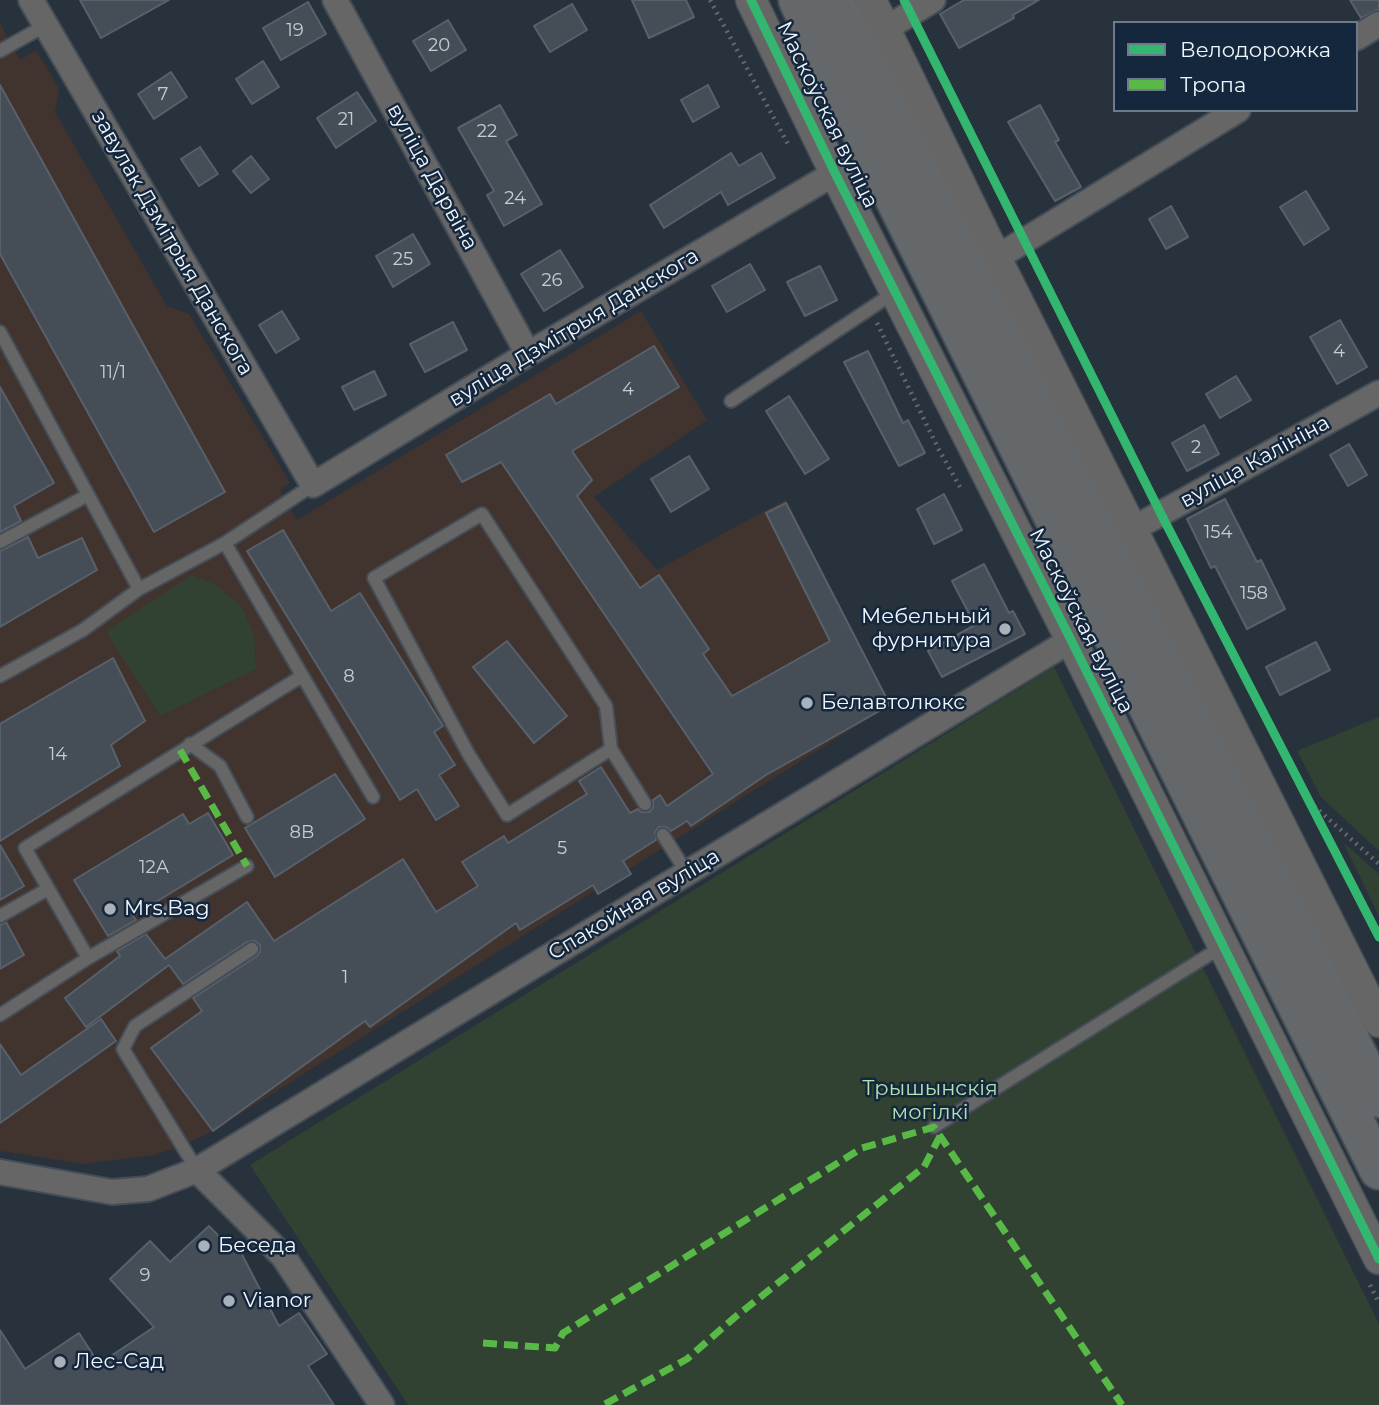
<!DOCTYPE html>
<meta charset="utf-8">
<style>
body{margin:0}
#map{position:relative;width:1379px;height:1405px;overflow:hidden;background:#27323d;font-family:Montserrat,sans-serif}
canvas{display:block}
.legend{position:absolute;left:1113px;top:21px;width:245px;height:91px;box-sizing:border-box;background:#15273c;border:2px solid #6c7a8a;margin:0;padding:9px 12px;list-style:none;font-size:21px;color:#eff6fe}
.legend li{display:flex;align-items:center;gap:14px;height:35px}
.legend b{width:35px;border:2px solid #6c7a8a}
</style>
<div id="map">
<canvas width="1379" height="1405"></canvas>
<ul class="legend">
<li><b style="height:9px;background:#33b770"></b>Велодорожка</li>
<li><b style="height:9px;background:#58b947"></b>Тропа</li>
</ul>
</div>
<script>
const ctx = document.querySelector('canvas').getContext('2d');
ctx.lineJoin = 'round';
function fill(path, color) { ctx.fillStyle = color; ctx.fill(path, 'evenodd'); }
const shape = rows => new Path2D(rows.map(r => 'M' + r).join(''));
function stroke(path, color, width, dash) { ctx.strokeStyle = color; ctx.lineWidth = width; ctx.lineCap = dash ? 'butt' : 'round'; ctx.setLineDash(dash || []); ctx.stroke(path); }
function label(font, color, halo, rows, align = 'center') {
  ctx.font = font + ' Montserrat,sans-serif'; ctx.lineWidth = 5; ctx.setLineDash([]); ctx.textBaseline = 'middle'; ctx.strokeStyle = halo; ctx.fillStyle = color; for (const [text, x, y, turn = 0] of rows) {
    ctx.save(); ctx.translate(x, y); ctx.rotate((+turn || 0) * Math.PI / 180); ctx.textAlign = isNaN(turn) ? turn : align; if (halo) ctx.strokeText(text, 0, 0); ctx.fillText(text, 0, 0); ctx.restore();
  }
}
fill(shape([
 [0,23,20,60,36,50,59,88,55,112,167,306,189,314,290,483,280,490,297,520,641,311,707,420,594,497,657,570,786,499,890,705,213,1131,182,1146,154,1155,83,1164,0,1151]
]), '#41332d');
fill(shape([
 [192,575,214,584,241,605,254,635,256,669,160,716,106,631],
 [1054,667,1379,1324,1379,1405,408,1405,250,1165],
 [1379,717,1379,851,1321,797,1297,751],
 [1343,842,1379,874,1379,916]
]), '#314233');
const building = shape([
 [80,0,169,0,101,38,80,0],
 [632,0,686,0,694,17,649,38,632,0],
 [964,0,1039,0,1013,15,1014,18,959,48,940,14,964,0],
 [1350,0,1379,0,1379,9,1361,18,1350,0],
 [308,2,326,34,281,60,263,28,308,2],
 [572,4,587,30,550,52,534,26,572,4],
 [448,20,466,50,431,71,413,41,448,20],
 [263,61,279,87,252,104,236,79,263,61],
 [171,72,187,97,154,119,138,94,171,72],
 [0,85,225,492,154,532,0,254,0,85],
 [708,85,719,107,693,122,681,100,708,85],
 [357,92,376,121,336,148,317,118,357,92],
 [500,105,517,135,506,141,542,204,504,226,487,195,494,191,458,128,500,105],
 [1040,105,1059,140,1055,142,1081,187,1055,201,1008,122,1040,105],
 [200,147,218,174,199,186,181,159,200,147],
 [731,153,739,166,761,153,775,178,728,205,721,192,664,228,650,205,731,153],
 [251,156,269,179,251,193,233,171,251,156],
 [1306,191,1329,229,1304,245,1280,207,1306,191],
 [1171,206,1188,237,1166,249,1149,219,1171,206],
 [413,234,430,264,393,287,376,256,413,234],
 [560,250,583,287,544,311,521,274,560,250],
 [750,264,765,290,727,312,712,286,750,264],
 [820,266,837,300,805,316,787,282,820,266],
 [282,311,299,339,276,353,259,325,282,311],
 [1340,320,1367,367,1337,384,1310,337,1340,320],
 [453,322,467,350,425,372,410,344,453,322],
 [654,346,679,387,572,451,592,480,577,496,640,588,659,575,709,649,703,654,732,696,830,641,766,513,786,503,890,705,766,775,691,826,687,821,671,831,666,827,659,827,655,832,656,840,623,861,631,874,598,894,593,885,520,930,516,923,370,1027,365,1021,213,1131,151,1048,202,1011,193,998,257,956,260,952,260,945,255,941,247,942,183,984,169,965,86,1027,65,998,120,956,117,951,146,934,165,959,247,902,274,941,403,859,436,912,478,886,462,862,504,836,508,843,587,794,579,781,601,767,630,813,638,809,641,812,649,812,653,808,653,800,660,795,667,806,713,774,501,462,462,482,446,455,550,394,556,404,654,346],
 [868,351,903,423,908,420,925,453,899,466,844,362,868,351],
 [374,371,386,395,354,410,342,387,374,371],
 [1236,376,1251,400,1220,418,1206,394,1236,376],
 [0,387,54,483,14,506,21,521,0,532,0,387],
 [789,396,829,459,805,474,766,411,789,396],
 [1204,425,1219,454,1187,471,1172,443,1204,425],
 [1349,444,1367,475,1348,486,1330,455,1349,444],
 [689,456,709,489,671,512,651,479,689,456],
 [944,494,962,530,934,544,917,509,944,494],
 [1225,499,1257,562,1261,560,1285,609,1247,629,1215,566,1211,568,1187,519,1225,499],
 [283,530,331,611,360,593,443,726,434,732,455,765,439,775,459,806,436,820,417,789,400,800,247,551,283,530],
 [28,537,38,558,82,538,97,570,0,627,0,551,28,537],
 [984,564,1009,613,1013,611,1025,634,942,677,928,651,975,625,952,581,984,564],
 [507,641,567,716,534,743,473,667,507,641],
 [1316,642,1330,670,1280,695,1266,667,1316,642],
 [113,658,145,721,111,745,120,766,0,841,0,724,113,658],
 [335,774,365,819,275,877,245,828,335,774],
 [208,813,233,855,133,916,136,920,108,936,74,880,183,814,189,824,208,813],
 [0,845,24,886,0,900,0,845],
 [6,922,24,955,0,969,0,925,6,922],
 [101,1019,116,1041,0,1123,0,1044,21,1075,101,1019],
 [209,1226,230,1248,236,1243,279,1326,299,1313,327,1354,308,1366,334,1405,0,1405,0,1330,25,1369,79,1333,99,1364,154,1327,110,1279,150,1241,170,1262,209,1226]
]);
fill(building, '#454e57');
stroke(building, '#58616b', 2);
const service = shape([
 [0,51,46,25],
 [0,332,139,589],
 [731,401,895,292],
 [0,542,88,495],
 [225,543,373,797],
 [0,676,83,630,139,589,225,543,313,485],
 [190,744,220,766,247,817],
 [611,749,507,815,469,755,374,578,482,514,606,706,611,749,645,804],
 [663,835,687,873],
 [0,916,48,889],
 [88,958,247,866],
 [0,1015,88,958,25,848,302,676],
 [934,1127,1223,946],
 [197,1170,123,1049,135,1026,252,949]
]);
const minor = shape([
 [31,0,313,485,528,354,835,173],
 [335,0,528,354],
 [885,29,933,0],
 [1356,38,1379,24],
 [996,258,1238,110],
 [1131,530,1379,393],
 [197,1170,283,1256,382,1405],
 [0,1172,112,1192,148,1189,197,1170,1071,640]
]);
const tertiary = shape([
 [751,0,835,173,1071,640,1379,1259],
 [871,0,996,258,1379,1022]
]);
const primary = shape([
 [798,0,844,97,1379,1170],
 [834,0,1379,1098]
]);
stroke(service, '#454d56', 16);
stroke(minor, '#454d56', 28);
stroke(tertiary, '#454d56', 33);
stroke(primary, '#454d56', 42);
stroke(shape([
 [710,0,789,146],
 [922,35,1014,218],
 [1035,260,1151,494],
 [877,323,939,450,960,487],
 [1170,533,1379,937],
 [1314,806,1379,864],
 [1370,1285,1379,1303]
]), '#63686c', 4.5, [2, 5]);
stroke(service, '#666667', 12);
stroke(minor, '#666667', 24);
stroke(tertiary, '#666667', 30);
stroke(primary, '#64686a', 38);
stroke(shape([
 [180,750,247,866],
 [483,1343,555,1348,563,1333,862,1148,934,1127,1122,1405],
 [605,1404,687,1359,734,1318,924,1167,940,1136]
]), '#58b947', 7, [14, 7]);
stroke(shape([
 [751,0,835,173,1071,640,1379,1259],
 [904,0,1161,514,1379,937]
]), '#33b770', 9);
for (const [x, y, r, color] of [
 [1005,629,7,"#a9b1ba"],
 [807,703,7,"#a9b1ba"],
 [110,909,7,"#a9b1ba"],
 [204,1246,7,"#a9b1ba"],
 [229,1301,7,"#a9b1ba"],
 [60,1362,7,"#a9b1ba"]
]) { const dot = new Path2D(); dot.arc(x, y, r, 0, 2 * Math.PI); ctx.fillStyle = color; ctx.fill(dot); stroke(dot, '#15273c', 2.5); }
label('18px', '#c4ccd4', null, [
 ["19",295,31],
 ["20",439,46],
 ["7",163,95],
 ["21",346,120],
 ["22",487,132],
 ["24",515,199],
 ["25",403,260],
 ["26",552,281],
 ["4",1339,352],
 ["11/1",113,373],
 ["4",628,390],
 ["2",1196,448],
 ["154",1218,533],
 ["158",1254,594],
 ["8",349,677],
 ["14",58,755],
 ["8В",302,833],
 ["5",562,849],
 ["12А",154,868],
 ["1",345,978],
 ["9",145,1276]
]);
label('21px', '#eff6fe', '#15273c', [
 ["Маскоўская вуліца",827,115,64],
 ["вуліца Дарвіна",432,177,61],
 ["завулак Дзмітрыя Данскога",172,243,60],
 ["вуліца Дзмітрыя Данскога",574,328,-31],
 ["вуліца Калініна",1255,462,-29],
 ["Маскоўская вуліца",1081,621,63],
 ["Спакойная вуліца",634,905,-31]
]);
label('21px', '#eff6fe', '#15273c', [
 ["Мебельный",991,617,"right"],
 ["фурнитура",991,641,"right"],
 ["Белавтолюкс",821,703],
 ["Mrs.Bag",124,909],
 ["Беседа",218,1246],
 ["Vianor",243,1301],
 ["Лес-Сад",74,1362]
], 'left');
label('21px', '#b2e2ae', '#15273c', [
 ["Трышынскія",930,1089],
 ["могілкі",930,1113]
]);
</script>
